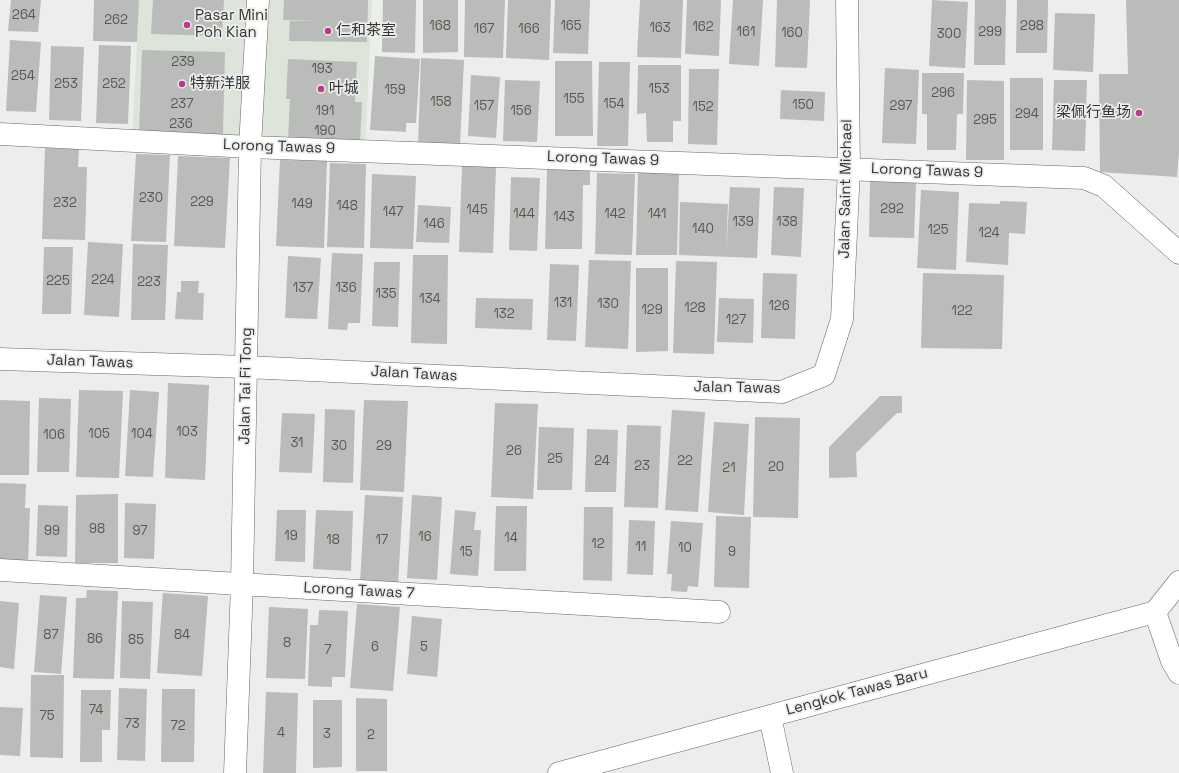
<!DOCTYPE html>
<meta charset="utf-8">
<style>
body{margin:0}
canvas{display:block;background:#eceeeb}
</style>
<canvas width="1179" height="773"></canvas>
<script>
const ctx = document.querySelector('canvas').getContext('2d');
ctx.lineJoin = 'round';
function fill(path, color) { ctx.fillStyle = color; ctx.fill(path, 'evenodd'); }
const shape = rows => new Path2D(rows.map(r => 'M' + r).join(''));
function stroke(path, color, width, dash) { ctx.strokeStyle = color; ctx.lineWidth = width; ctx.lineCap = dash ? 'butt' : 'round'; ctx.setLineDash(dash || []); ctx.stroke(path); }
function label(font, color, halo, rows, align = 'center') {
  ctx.font = font + ' "Space Grotesk","Noto Sans SC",sans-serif'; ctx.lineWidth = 3.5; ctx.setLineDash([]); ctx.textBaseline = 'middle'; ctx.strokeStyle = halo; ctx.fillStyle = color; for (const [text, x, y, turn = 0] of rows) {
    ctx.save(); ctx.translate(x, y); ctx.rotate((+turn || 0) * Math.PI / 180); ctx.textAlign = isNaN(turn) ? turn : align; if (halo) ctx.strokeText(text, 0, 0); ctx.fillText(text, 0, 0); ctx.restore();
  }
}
fill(shape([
 [139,0,372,0,365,151,132,141]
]), '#dde4da');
fill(shape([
 [11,0,41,0,38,32,8,31],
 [94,0,139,0,137,42,93,41],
 [153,0,224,0,222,36,151,34],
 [284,0,368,0,367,42,289,41,290,21,320,21,283,20],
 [383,0,416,0,415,53,382,52],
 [423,0,458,0,458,52,423,53],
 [465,0,505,0,503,58,464,57],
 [508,0,551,0,549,60,506,58],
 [555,0,590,0,588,54,553,53],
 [640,0,683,0,681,58,637,57],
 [687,0,721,0,719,56,685,54],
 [733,0,763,0,759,66,729,64],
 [777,0,810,0,807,68,775,67],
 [932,0,968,2,965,68,929,66],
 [975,0,1006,0,1005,65,974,65],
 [1017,0,1048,0,1047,53,1016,53],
 [1126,0,1179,0,1179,152,1177,177,1100,172,1099,74,1128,74],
 [1055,13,1095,14,1093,72,1053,70],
 [10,40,41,42,36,112,6,111],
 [99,45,131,46,128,124,96,123],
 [51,46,84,47,81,121,49,120],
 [142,50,225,52,223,135,139,134],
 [375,56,420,59,416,123,406,123,406,132,370,130],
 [421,58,464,60,460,146,418,145],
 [288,59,357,62,355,102,362,102,360,143,288,140,290,99,299,99,286,99],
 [555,61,592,61,593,136,555,136],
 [599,62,630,62,628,146,597,146],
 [638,65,681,65,681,121,673,121,673,142,647,142,646,113,637,114],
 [885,68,919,70,916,144,882,143],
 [689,69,719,69,717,145,688,144],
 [922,73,964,73,963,114,957,114,956,150,927,150,927,114,922,114],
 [471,75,500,77,496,138,468,136],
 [1010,78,1043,78,1043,150,1010,150],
 [505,80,540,81,537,142,503,141],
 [967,80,1004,81,1004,160,966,160],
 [1054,80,1087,80,1085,151,1052,150],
 [781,90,825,92,824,121,780,119],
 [45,148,79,149,78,167,87,167,85,240,42,239],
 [136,154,170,155,166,242,131,241],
 [178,156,230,158,225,248,174,246],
 [280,160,327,161,324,248,276,246],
 [330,163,366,164,364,248,327,247],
 [462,166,496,167,493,253,459,252],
 [547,169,590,170,590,185,583,185,582,249,545,249],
 [638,172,679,173,677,255,636,255],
 [597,173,635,174,632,255,595,254],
 [372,174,416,176,413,249,370,248],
 [511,177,540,178,537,251,509,250],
 [870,180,916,182,914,238,869,237],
 [730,187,760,188,757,258,679,255,680,202,728,204,726,255],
 [774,187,804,188,801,257,771,255],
 [921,190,959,192,956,270,917,268],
 [1000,201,1027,202,1025,234,1009,233,1008,265,966,262,969,203,1000,204],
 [418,205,451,207,449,243,416,242],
 [88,242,123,244,119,317,84,315],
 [133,244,168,245,165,320,131,320],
 [44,247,73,247,71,314,42,314],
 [332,253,363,254,360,323,348,323,347,330,328,329],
 [413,255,448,255,447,344,411,343],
 [288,256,321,258,317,319,285,318],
 [589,260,631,261,628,349,585,347],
 [676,261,717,262,714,354,673,353],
 [374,262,400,262,398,327,372,326],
 [550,264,579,265,576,341,547,340],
 [636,268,668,268,668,351,636,352],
 [763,273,797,274,795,339,761,338],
 [923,273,1004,275,1002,349,921,348],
 [181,281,199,281,198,293,204,293,203,320,175,319,177,292,181,292],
 [476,298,533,299,532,330,475,328],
 [719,298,754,299,753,343,717,342],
 [168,383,209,385,205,480,165,478],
 [79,390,123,391,119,478,76,477],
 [130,390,159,392,153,477,125,476],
 [880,396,902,396,902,413,897,413,856,453,857,477,829,478,829,447],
 [39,398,71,399,69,472,37,472],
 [0,400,30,401,29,475,0,475],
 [364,400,408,401,404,492,360,490],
 [495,403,538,404,533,499,491,497],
 [325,409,355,410,353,483,323,482],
 [672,410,705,412,698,512,665,510],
 [282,413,315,414,312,473,279,472],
 [755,417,800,418,798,518,753,517],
 [714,422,749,424,744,515,708,512],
 [627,425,661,426,658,508,624,507],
 [539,427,574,428,572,490,537,490],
 [587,429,618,430,616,492,585,492],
 [0,483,26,484,25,508,30,508,28,564,0,563],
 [118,494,118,563,75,563,76,495],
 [365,495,403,497,398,585,360,583],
 [412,495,442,497,437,580,407,578],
 [125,503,156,504,154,559,124,558],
 [38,505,68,506,67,557,36,556],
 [496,506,527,506,526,571,494,571],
 [584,507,613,507,612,581,583,580],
 [277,510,306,510,305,562,275,561],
 [316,510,353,511,351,571,313,569],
 [455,510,476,512,474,530,481,530,478,576,450,574],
 [716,516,751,517,749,588,714,587],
 [629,520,655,521,653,575,627,574],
 [671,521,703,523,698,587,688,586,687,592,671,591,672,574,667,574],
 [87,590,118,591,114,679,73,678,76,598,86,598],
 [163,593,208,596,202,676,157,673],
 [40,595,67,597,61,674,34,672],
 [0,601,19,603,14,669,0,667],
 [122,601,153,602,150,679,120,678],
 [357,604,400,607,393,691,350,688],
 [269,607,308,609,305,679,266,678],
 [319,610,348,611,345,677,332,677,332,687,308,686,310,625,318,625],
 [412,616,442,619,437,677,407,674],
 [31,675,64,675,63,758,30,757],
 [119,688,147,689,145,761,117,760],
 [162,689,195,689,194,762,161,762],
 [81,690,111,690,110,730,102,730,102,762,80,762],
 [266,692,298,693,296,773,263,773],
 [356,698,387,699,387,771,356,771],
 [313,700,342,700,342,767,313,768],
 [0,707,23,708,20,756,0,755]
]), '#babcb9');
const minor = shape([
 [0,134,250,147,1084,178,1104,186,1179,253],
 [0,359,246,367,782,392,824,375,842,319,849,168,847,0],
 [0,570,719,612],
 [1155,612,1172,661,1179,673],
 [1155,612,1179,582],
 [770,716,782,773],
 [235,773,242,584,250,147,258,0],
 [559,773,1155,612]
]);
stroke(minor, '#656764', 23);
stroke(minor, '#fff', 22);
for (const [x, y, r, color] of [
 [187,25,4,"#b83a88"],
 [328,31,4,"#b83a88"],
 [182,84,4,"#b83a88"],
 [321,89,4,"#b83a88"],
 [1139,113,4,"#b83a88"]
]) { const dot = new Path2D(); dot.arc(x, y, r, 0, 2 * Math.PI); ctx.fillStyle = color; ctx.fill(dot); stroke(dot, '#eceeeb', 1.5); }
label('13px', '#565855', null, [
 ["264",24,15],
 ["262",116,20],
 ["168",440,26],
 ["165",571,26],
 ["298",1032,26],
 ["162",703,27],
 ["163",660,28],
 ["167",484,29],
 ["166",529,29],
 ["161",746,32],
 ["299",990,32],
 ["160",792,33],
 ["300",949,34],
 ["239",183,62],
 ["193",322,69],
 ["254",23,76],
 ["253",66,84],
 ["252",114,84],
 ["153",659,89],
 ["159",395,90],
 ["296",943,93],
 ["155",574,99],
 ["158",441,102],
 ["237",182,104],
 ["154",614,104],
 ["150",803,105],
 ["157",484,106],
 ["297",901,106],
 ["152",703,107],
 ["191",325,111],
 ["156",521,111],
 ["294",1027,114],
 ["295",985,120],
 ["236",181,124],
 ["190",325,131],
 ["230",151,198],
 ["229",202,202],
 ["232",65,203],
 ["149",302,204],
 ["148",347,206],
 ["292",892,209],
 ["145",477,210],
 ["147",393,212],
 ["144",524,214],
 ["142",615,214],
 ["141",657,214],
 ["143",564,217],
 ["139",743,222],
 ["138",787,222],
 ["146",434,224],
 ["140",703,229],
 ["125",938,230],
 ["124",989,233],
 ["224",103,280],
 ["225",58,281],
 ["223",149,282],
 ["137",303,288],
 ["136",346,288],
 ["135",386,294],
 ["134",430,299],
 ["131",563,303],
 ["130",608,304],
 ["126",779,306],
 ["128",695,308],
 ["129",652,310],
 ["122",962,311],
 ["132",504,314],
 ["127",736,320],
 ["103",187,432],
 ["105",99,434],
 ["104",142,434],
 ["106",54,435],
 ["31",297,443],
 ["30",339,446],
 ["29",384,446],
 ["26",514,451],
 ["25",555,459],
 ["24",602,461],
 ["22",685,461],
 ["23",642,466],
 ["20",776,467],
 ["21",729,468],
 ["98",97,529],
 ["99",52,531],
 ["97",140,531],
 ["19",291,536],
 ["16",425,537],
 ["14",511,538],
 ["18",333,540],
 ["17",382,540],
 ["12",598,544],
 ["11",641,547],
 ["10",685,548],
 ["15",466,552],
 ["9",732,552],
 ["87",51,635],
 ["84",182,635],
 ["86",95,639],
 ["85",136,640],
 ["8",287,643],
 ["6",375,647],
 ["5",424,647],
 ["7",328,650],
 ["74",96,710],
 ["75",47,716],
 ["73",132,724],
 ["72",178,726],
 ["4",281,733],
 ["3",327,734],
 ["2",371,735]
]);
label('15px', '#353634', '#eceeeb', [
 ["Pasar Mini",195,16],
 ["Poh Kian",195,33],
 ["仁和茶室",336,31],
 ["特新洋服",190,84],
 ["叶城",329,89],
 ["梁佩行鱼场",1131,113,"right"]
], 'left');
label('15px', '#353634', '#eceeeb', [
 ["Lorong Tawas 9",279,147,2],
 ["Lorong Tawas 9",603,159,2],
 ["Lorong Tawas 9",927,171,2],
 ["Jalan Saint Michael",846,189,-89],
 ["Jalan Tawas",90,362,2],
 ["Jalan Tawas",414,374,3],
 ["Jalan Tai Fi Tong",246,386,-89],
 ["Jalan Tawas",737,388,1],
 ["Lorong Tawas 7",359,591,3],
 ["Lengkok Tawas Baru",857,692,-15]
]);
</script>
